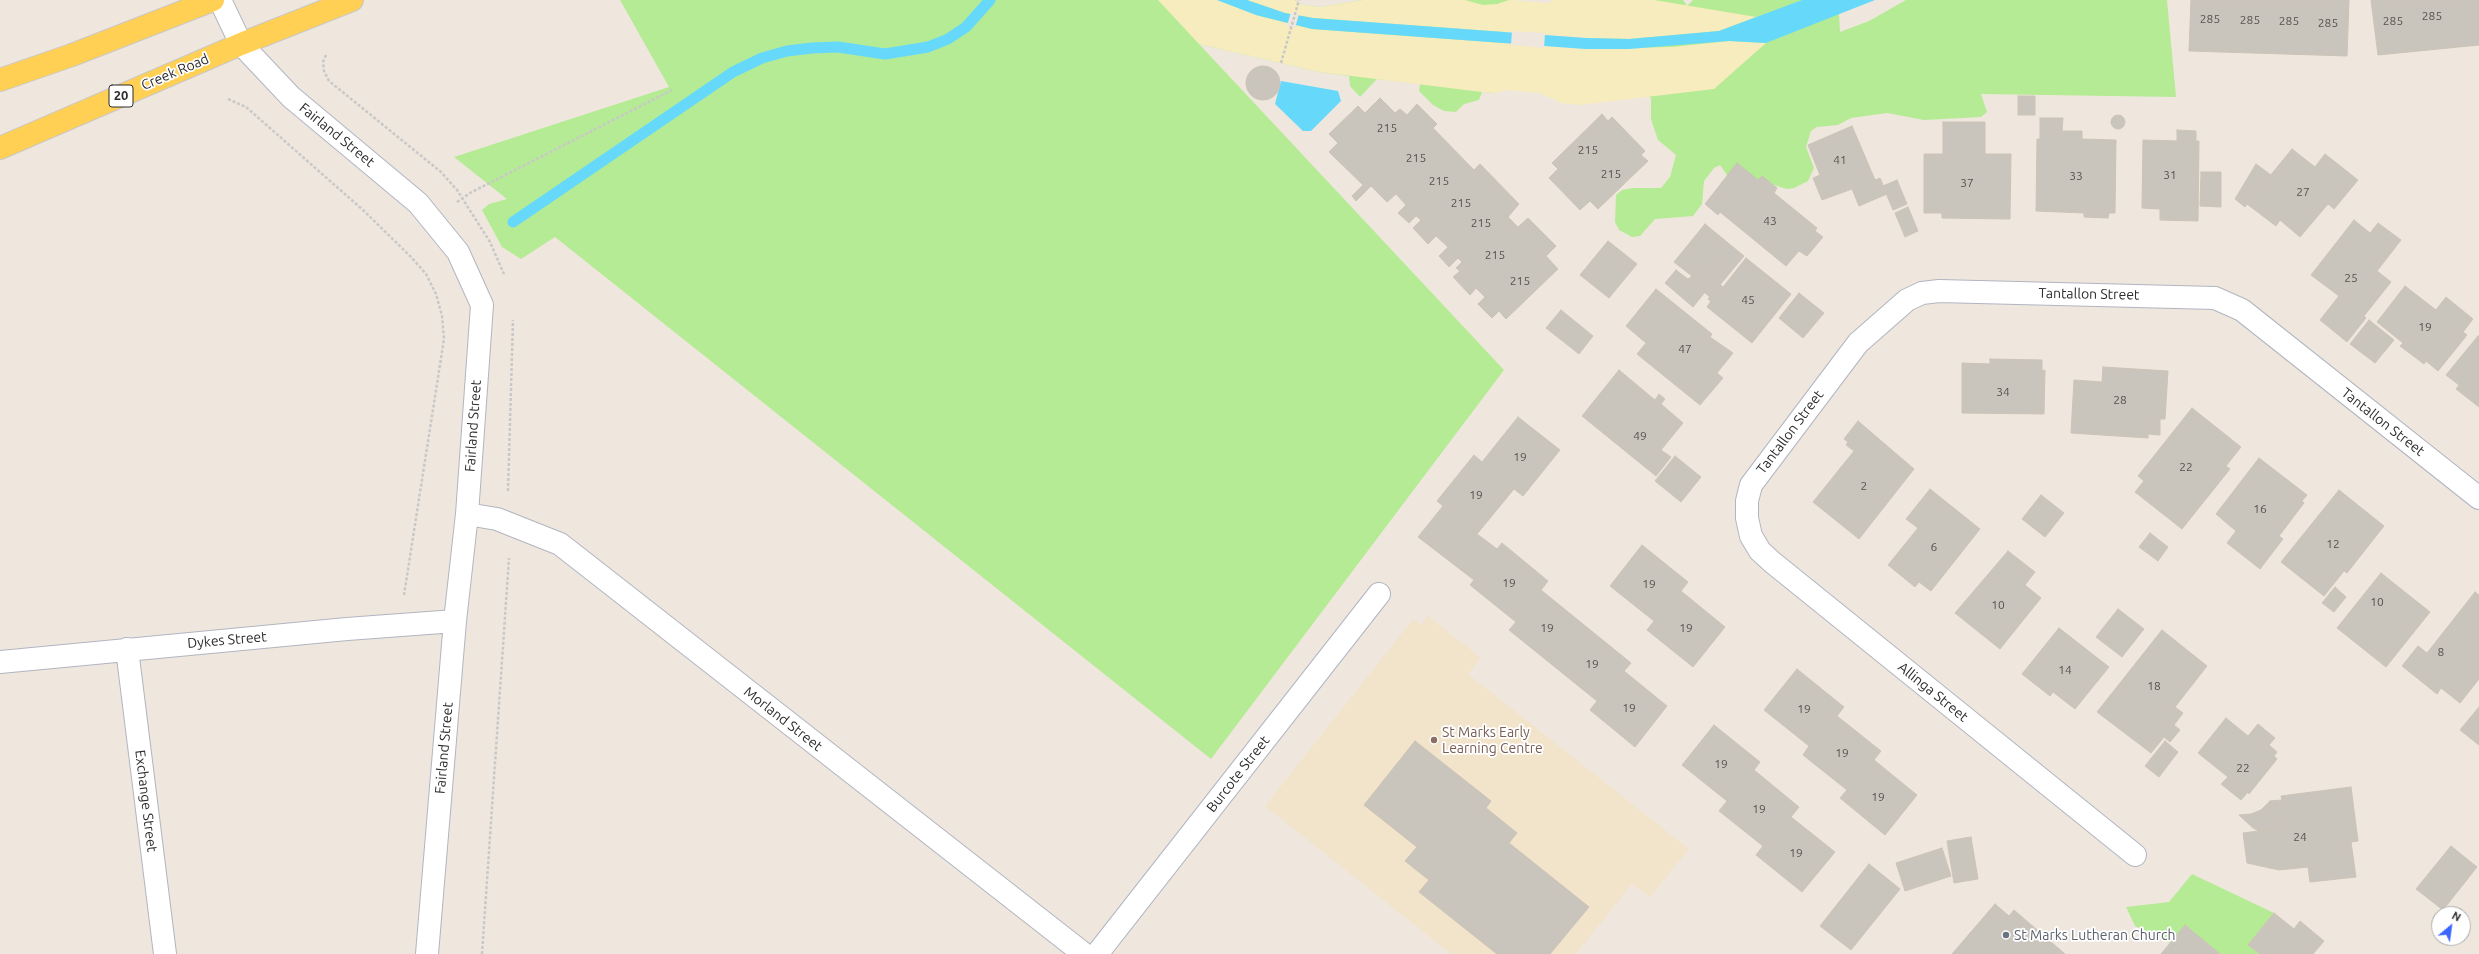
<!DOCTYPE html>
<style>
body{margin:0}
#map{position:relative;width:2479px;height:954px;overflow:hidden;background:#efe7dd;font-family:Ubuntu,sans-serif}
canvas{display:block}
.north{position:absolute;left:2431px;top:906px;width:40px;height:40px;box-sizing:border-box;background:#fff;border:1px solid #ababab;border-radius:50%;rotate:29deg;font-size:11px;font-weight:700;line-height:16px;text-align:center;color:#2c2c2c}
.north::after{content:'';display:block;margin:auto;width:14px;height:18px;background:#3b67ff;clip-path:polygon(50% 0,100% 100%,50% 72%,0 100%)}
</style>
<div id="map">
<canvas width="2479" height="954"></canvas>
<div class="north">N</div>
</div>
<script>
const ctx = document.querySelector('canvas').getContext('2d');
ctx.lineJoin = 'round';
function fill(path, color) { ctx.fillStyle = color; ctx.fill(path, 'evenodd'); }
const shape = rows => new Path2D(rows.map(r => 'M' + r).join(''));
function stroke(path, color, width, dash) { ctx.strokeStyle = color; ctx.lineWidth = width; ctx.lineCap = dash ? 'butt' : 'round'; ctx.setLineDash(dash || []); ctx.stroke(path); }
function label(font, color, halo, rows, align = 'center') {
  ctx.font = font + ' Ubuntu,sans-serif'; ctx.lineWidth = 3.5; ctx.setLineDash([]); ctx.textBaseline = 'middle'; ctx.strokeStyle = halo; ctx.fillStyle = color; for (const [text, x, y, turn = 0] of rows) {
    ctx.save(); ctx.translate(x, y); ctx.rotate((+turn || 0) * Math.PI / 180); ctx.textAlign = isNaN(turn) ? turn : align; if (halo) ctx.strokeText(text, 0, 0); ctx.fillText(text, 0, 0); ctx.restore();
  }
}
fill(shape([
 [1428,616,1481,658,1468,674,1689,849,1650,897,1632,884,1576,954,1451,954,1265,806,1413,619,1421,625]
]), '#f2e4cb');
fill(shape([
 [620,0,1217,0,1256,15,1260,5,1247,0,1295,0,1303,5,1321,7,1363,0,1511,0,1495,93,1482,92,1479,100,1464,104,1456,112,1444,111,1433,105,1419,91,1420,84,1377,79,1360,97,1350,86,1349,76,1319,72,1199,44,1504,370,1211,759,555,237,521,259,502,247,482,210,489,204,507,199,454,157,669,87],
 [1553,0,1683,0,1687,6,1693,0,1824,0,1839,14,1840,32,1869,21,1906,0,2167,0,2176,97,1981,94,1987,112,1981,117,1924,120,1887,113,1851,118,1838,125,1817,127,1811,131,1806,147,1814,168,1808,181,1794,188,1787,189,1764,182,1729,178,1720,165,1714,168,1704,181,1702,204,1693,216,1655,219,1640,236,1632,237,1619,230,1615,222,1616,195,1622,190,1633,188,1661,188,1670,177,1676,155,1658,140,1651,119,1651,98],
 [2192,874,2274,913,2248,945,2260,954,2220,954,2185,925,2170,943,2135,926,2126,907,2169,902]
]), '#b5eb94');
fill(shape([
 [1158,0,1217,0,1256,15,1312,29,1585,49,1672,47,1729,41,1766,43,1714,89,1579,105,1562,103,1539,93,1507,90,1495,93,1482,92,1319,72,1199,44],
 [1247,0,1294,0,1303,5,1321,7,1363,0,1465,0,1483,5,1497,4,1509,0,1548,3,1553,0,1654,0,1756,17,1719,31,1629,39,1586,38,1313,18,1285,13]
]), '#f7ecbe');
fill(shape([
 [1217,0,1247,0,1285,13,1313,18,1586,38,1629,39,1719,31,1802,0,1875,0,1766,43,1729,41,1629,49,1585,49,1312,29,1256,15],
 [1281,81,1338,91,1341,101,1311,131,1303,131,1275,104]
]), '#66d9fb');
fill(shape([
 [1291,12,1299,14,1295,28,1287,26],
 [1512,31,1545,33,1544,48,1511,45]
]), '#efe7dd');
stroke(shape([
 [513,222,733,72,762,58,787,51,812,48,838,47,885,54,928,47,948,39,966,27,990,0]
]), '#66d9fb', 11);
const building = shape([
 [2191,0,2349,0,2347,56,2189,51,2191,0],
 [2371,0,2479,0,2479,45,2378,55,2371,0],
 '1246 83a17 17 0 1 1 34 0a17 17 0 1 1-34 0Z',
 [2018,96,2035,96,2035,115,2018,115,2018,96],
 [1380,98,1395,113,1400,109,1407,115,1417,104,1437,124,1433,128,1474,170,1480,164,1519,204,1508,217,1518,227,1528,218,1556,246,1546,256,1558,269,1506,319,1499,311,1492,318,1478,304,1485,297,1476,288,1470,295,1453,277,1460,271,1456,268,1462,262,1458,258,1449,267,1439,256,1448,247,1436,236,1428,244,1413,228,1421,220,1416,216,1409,223,1398,213,1406,205,1396,194,1387,202,1371,186,1356,201,1352,196,1363,185,1329,152,1338,143,1329,134,1358,106,1365,113,1380,98],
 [1602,114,1608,121,1612,117,1645,151,1641,155,1648,161,1598,209,1590,201,1580,210,1549,178,1558,169,1552,163,1602,114],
 '2111 122a7 7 0 1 1 14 0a7 7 0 1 1-14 0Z',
 [2040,118,2063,118,2062,131,2082,131,2082,139,2116,140,2115,213,2109,213,2108,218,2084,217,2084,213,2036,211,2037,139,2040,139,2040,118],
 [1943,122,1985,122,1985,154,2011,154,2010,219,1942,218,1942,213,1924,213,1924,154,1943,154,1943,122],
 [1852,126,1875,180,1880,178,1887,194,1859,206,1852,189,1822,200,1813,178,1820,175,1808,145,1852,126],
 [2177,130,2196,131,2196,141,2199,141,2198,221,2160,220,2160,209,2142,208,2143,140,2177,141,2177,130],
 [2292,149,2315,167,2325,154,2358,180,2334,209,2328,204,2300,237,2280,220,2276,226,2247,204,2292,149],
 [1737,163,1758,180,1762,176,1777,188,1774,193,1817,228,1815,231,1823,237,1807,256,1799,251,1786,266,1720,212,1718,215,1705,204,1737,163],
 [2256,164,2271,175,2245,207,2235,199,2256,164],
 [2201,172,2221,172,2221,207,2200,206,2201,172],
 [1897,180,1907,204,1893,210,1883,186,1897,180],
 [1908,207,1918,231,1905,237,1895,213,1908,207],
 [2354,220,2370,233,2378,223,2401,240,2377,271,2391,282,2364,316,2366,318,2347,342,2320,320,2339,296,2311,275,2354,220],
 [1705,224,1744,256,1729,274,1713,261,1697,280,1674,262,1705,224],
 [1608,241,1637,264,1609,298,1580,275,1608,241],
 [1746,258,1791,294,1752,343,1707,307,1711,301,1708,299,1720,284,1723,287,1746,258],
 [1713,261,1729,274,1710,297,1688,279,1692,276,1697,280,1713,261],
 [1676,270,1705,292,1693,307,1665,283,1676,270],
 [2405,286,2436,310,2446,297,2473,319,2463,332,2467,335,2438,371,2426,361,2424,364,2400,346,2403,343,2377,322,2405,286],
 [1656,289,1712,334,1710,337,1733,353,1717,373,1723,378,1700,405,1637,354,1646,343,1626,326,1656,289],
 [1799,293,1824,313,1803,338,1779,318,1799,293],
 [1561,310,1593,336,1579,354,1546,328,1561,310],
 [2369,320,2394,340,2375,363,2350,344,2369,320],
 [2478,336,2479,336,2479,407,2456,389,2459,385,2446,375,2478,336],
 [1990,359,2042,360,2042,371,2045,370,2044,414,1962,413,1962,363,1990,364,1990,359],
 [2103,367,2168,371,2165,419,2160,419,2160,435,2148,434,2148,438,2071,433,2074,380,2102,382,2103,367],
 [1619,370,1655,400,1659,394,1665,399,1661,404,1683,423,1661,450,1671,457,1656,476,1582,416,1619,370],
 [2192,408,2241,447,2226,466,2230,469,2182,529,2135,492,2144,481,2138,476,2192,408],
 [1518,417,1560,450,1523,496,1514,489,1477,534,1497,549,1502,543,1548,581,1541,590,1631,663,1624,671,1667,706,1635,747,1590,710,1597,701,1509,630,1516,622,1470,585,1474,580,1418,537,1443,506,1437,501,1474,455,1482,462,1518,417],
 [1858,421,1914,469,1859,539,1813,502,1854,451,1846,445,1848,442,1844,439,1858,421],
 [1675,456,1701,477,1681,502,1655,481,1675,456],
 [2259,458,2307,495,2302,501,2304,503,2279,536,2283,539,2260,569,2227,543,2236,531,2216,514,2259,458],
 [1930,489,1980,529,1931,591,1919,582,1915,587,1888,565,1918,528,1906,519,1930,489],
 [2339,490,2384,526,2347,573,2344,571,2324,596,2281,562,2339,490],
 [2041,495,2064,513,2045,537,2022,519,2041,495],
 [2150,533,2168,547,2158,561,2139,547,2150,533],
 [1642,545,1688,582,1681,591,1725,627,1693,667,1647,630,1654,621,1610,586,1642,545],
 [2008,551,2035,572,2025,585,2041,598,2000,649,1955,613,2008,551],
 [2381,573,2430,612,2386,667,2337,628,2381,573],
 [2335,587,2346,597,2334,612,2322,603,2335,587],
 [2475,592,2479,595,2479,679,2460,703,2441,688,2437,694,2402,666,2418,646,2427,653,2475,592],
 [2118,609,2144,629,2122,657,2096,637,2118,609],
 [2059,628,2109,667,2075,709,2053,692,2050,696,2022,674,2059,628],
 [2162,630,2207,666,2175,707,2183,713,2174,725,2180,730,2170,742,2164,737,2151,753,2097,712,2162,630],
 [1797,669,1844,707,1837,716,1881,751,1874,760,1917,795,1885,835,1840,798,1847,790,1803,755,1809,746,1764,710,1797,669],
 [2479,707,2479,745,2460,730,2479,707],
 [2226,718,2248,736,2258,724,2275,738,2269,745,2277,752,2274,756,2277,759,2249,794,2248,792,2241,800,2221,784,2228,777,2198,753,2226,718],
 [1714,725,1760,762,1754,770,1799,807,1791,817,1835,852,1802,892,1756,855,1763,846,1719,811,1727,801,1682,765,1714,725],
 [1415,741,1491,801,1486,808,1517,833,1509,843,1589,907,1550,954,1497,954,1419,892,1429,880,1405,861,1417,847,1364,805,1415,741],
 [2165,741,2178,752,2159,777,2145,766,2165,741],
 [2351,787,2358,841,2351,842,2356,877,2310,882,2308,867,2279,870,2247,863,2243,833,2274,829,2270,801,2282,800,2281,796,2351,787],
 [2270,801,2274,829,2259,831,2253,828,2239,815,2251,814,2261,810,2270,801],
 [1971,837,1978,879,1954,883,1947,841,1971,837],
 [2451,846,2477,867,2443,910,2416,889,2451,846],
 [1942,848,1951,876,1905,891,1896,863,1942,848],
 [1869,864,1900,889,1851,950,1820,926,1869,864],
 [1995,904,2009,916,2014,910,2065,954,1952,954,1995,904],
 [2274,913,2294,929,2300,921,2324,941,2313,954,2260,954,2248,945,2274,913],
 [2185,925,2220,954,2161,954,2185,925]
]);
fill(building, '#cac5bc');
stroke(building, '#cbc3b6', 1);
const street = shape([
 [220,0,241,44,291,97,418,203,458,252,482,305,467,514,455,621,427,954],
 [467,514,497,519,560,544,1084,954],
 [127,649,165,954],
 [0,662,347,629,455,621],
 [2135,855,1772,562,1760,551,1751,536,1747,518,1747,501,1751,485,1858,343,1907,300,1922,293,1939,291,2215,298,2242,310,2479,498],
 [1097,954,1379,594]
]);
const primary = shape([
 [0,80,72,55,213,0],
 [0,148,241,44,352,0]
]);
stroke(street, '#b1b5c1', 24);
stroke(primary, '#c8c8c8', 24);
stroke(shape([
 [326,55,323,62,324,71,329,81,441,172,457,190,490,242,504,274],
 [1281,63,1299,0],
 [228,99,246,107,363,210,411,257,426,274,436,294,442,316,444,339,404,595],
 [457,202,470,193,674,89],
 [508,491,513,320],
 [482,954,509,558]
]), '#c8c8c8', 2.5, [3, 2]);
stroke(street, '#fff', 22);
stroke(primary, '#ffd053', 22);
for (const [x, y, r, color] of [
 [1434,740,4,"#8d6e63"],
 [2006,935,4,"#6b7280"]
]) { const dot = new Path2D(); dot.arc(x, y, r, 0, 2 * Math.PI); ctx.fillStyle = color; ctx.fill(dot); stroke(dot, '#fff', 1.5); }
label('12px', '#545250', null, [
 ["285",2432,16],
 ["285",2210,19],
 ["285",2250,20],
 ["285",2289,21],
 ["285",2393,21],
 ["285",2328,23],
 ["215",1387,128],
 ["215",1588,150],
 ["215",1416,158],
 ["41",1840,160],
 ["215",1611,174],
 ["31",2170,175],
 ["33",2076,176],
 ["215",1439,181],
 ["37",1967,183],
 ["27",2303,192],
 ["215",1461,203],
 ["43",1770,221],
 ["215",1481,223],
 ["215",1495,255],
 ["25",2351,278],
 ["215",1520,281],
 ["45",1748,300],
 ["19",2425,327],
 ["47",1685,349],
 ["34",2003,392],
 ["28",2120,400],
 ["49",1640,436],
 ["19",1520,457],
 ["22",2186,467],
 ["2",1864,486],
 ["19",1476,495],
 ["16",2260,509],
 ["12",2333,544],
 ["6",1934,547],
 ["19",1509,583],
 ["19",1649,584],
 ["10",2377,602],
 ["10",1998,605],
 ["19",1547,628],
 ["19",1686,628],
 ["8",2441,652],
 ["19",1592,664],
 ["14",2065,670],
 ["18",2154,686],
 ["19",1629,708],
 ["19",1804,709],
 ["19",1842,753],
 ["19",1721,764],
 ["22",2243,768],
 ["19",1878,797],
 ["19",1759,809],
 ["24",2300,837],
 ["19",1796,853]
]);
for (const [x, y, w] of [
 [121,96,24]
]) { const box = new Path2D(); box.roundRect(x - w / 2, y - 11, w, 22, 3); ctx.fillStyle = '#fff'; ctx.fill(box); stroke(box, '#2c2c2c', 1); }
label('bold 13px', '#2c2c2c', null, [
 ["20",121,96]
]);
label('14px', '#2c2c2c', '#fff', [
 ["Creek Road",175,72,-23],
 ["Fairland Street",337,135,39],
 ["Tantallon Street",2089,294,1],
 ["Tantallon Street",2383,422,38],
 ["Fairland Street",473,426,-86],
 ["Tantallon Street",1790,432,-53],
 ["Dykes Street",227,640,-5],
 ["Allinga Street",1933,692,39],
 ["Morland Street",783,719,38],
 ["Fairland Street",444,748,-85],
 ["Burcote Street",1238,774,-52],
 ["Exchange Street",146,801,83]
]);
label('14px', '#785e54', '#fff', [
 ["St Marks Early",1442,732],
 ["Learning Centre",1442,748]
], 'left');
label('14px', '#5b616d', '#fff', [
 ["St Marks Lutheran Church",2014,935]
], 'left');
</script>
